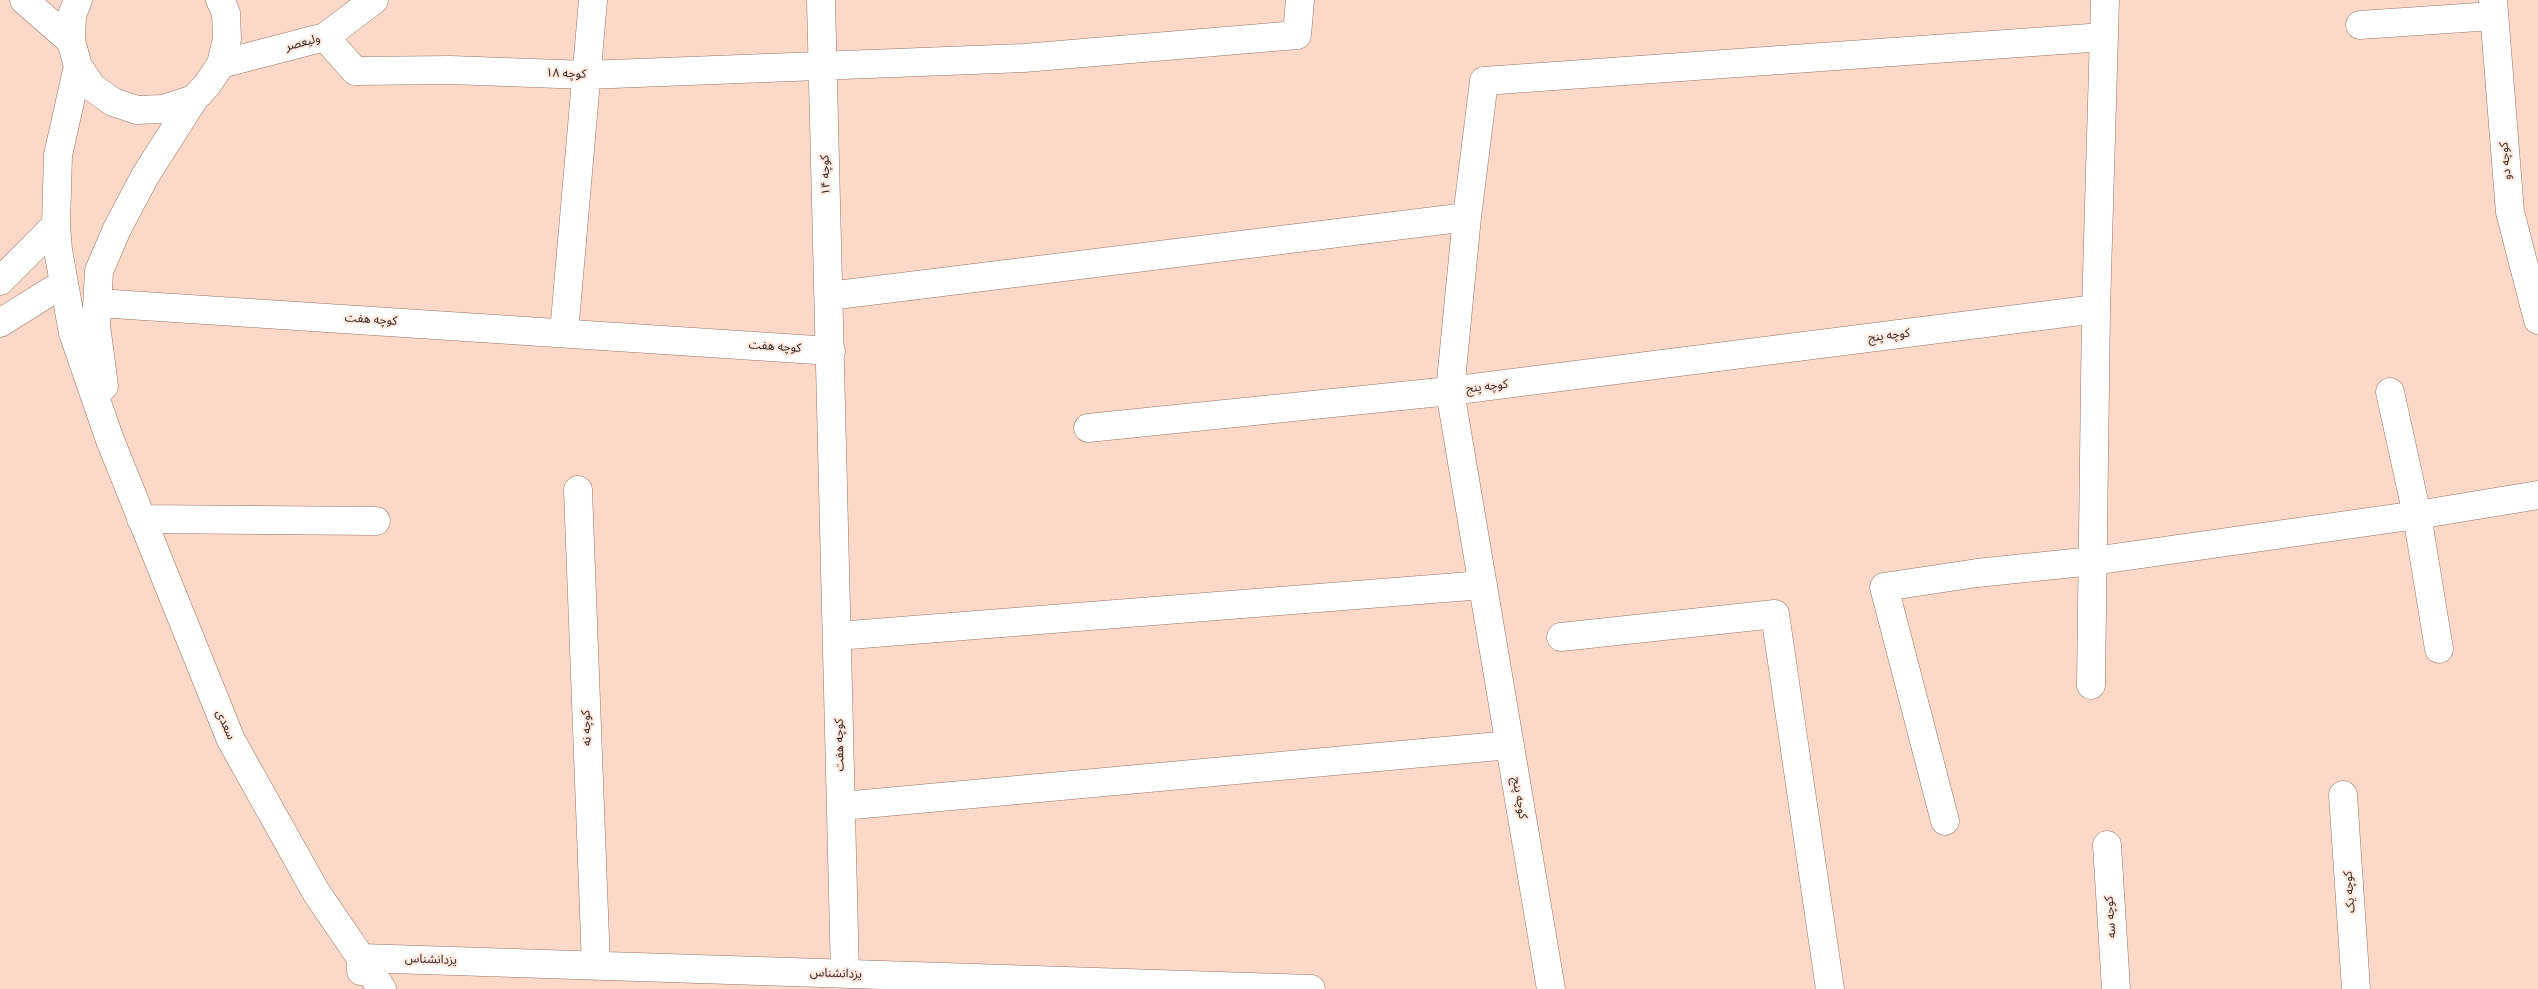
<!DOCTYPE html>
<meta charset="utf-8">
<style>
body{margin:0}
canvas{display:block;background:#fbd8c7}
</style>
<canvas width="2538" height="989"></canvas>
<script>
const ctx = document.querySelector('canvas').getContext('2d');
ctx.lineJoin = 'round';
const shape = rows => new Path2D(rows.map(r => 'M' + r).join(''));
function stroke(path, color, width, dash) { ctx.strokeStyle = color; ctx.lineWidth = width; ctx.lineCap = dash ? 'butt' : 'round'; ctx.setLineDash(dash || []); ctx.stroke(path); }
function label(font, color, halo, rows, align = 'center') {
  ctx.font = font + ' Poppins,"Noto Sans Arabic",sans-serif'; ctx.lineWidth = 4; ctx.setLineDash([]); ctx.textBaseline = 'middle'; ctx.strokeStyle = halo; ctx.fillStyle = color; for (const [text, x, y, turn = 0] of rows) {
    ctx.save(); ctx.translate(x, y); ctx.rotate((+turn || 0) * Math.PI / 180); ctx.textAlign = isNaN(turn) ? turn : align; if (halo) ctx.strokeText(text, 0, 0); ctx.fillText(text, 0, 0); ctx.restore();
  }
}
const minor = shape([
 [24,0,71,41],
 [78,0,72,15,71,41,78,66,92,87,113,102,137,110,163,109,194,99,207,85,221,64,227,39,226,13,220,0],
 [821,0,845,974],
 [2493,0,2510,212,2538,320],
 [2360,25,2493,16],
 [325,37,355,71,450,70,586,75,1024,58,1297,35,1300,0],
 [221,64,325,37,374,0],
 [78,66,58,155,56,225,58,250,73,333,110,440,231,740,316,892,382,989],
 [0,281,56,225],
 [829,296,1467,217],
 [98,303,831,351],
 [0,323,64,283],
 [564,333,593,0],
 [104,386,96,325,99,271,117,229,145,176,194,99],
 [2390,392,2417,515,2439,649],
 [1088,428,1450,391,1467,217,1484,81,2104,37],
 [578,490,596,966],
 [141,519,376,521],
 [837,636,1483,585],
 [1561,637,1775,614,1830,989],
 [2091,685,2096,309,2105,0],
 [2343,795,2356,989],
 [842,806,1510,745],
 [1945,821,1884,587,1977,573,2093,561,2417,515,2538,495],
 [2107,845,2116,989],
 [361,971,361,958,1311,989],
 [1551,989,1450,391,2096,309]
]);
stroke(minor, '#947565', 29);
stroke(minor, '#fff', 28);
label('12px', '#31241d', '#fee8de', [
 ["ولیعصر",303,43,-15],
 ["کوچه ۱۸",566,74,2],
 ["کوچه دو",2506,161,-95],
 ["کوچه ۱۴",826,175,-92],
 ["کوچه هفت",371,320,4],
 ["کوچه پنج",1889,336,-7],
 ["کوچه هفت",775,347,4],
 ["کوچه پنج",1487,387,-7],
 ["سعدی",225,725,66],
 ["کوچه نه",587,728,-92],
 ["کوچه هفت",840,745,-91],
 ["کوچه پنج",1519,798,80],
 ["کوچه یک",2350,892,-94],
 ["کوچه سه",2111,917,-94],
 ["یزدانشناس",431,960,2],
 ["یزدانشناس",836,974,2]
]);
</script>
